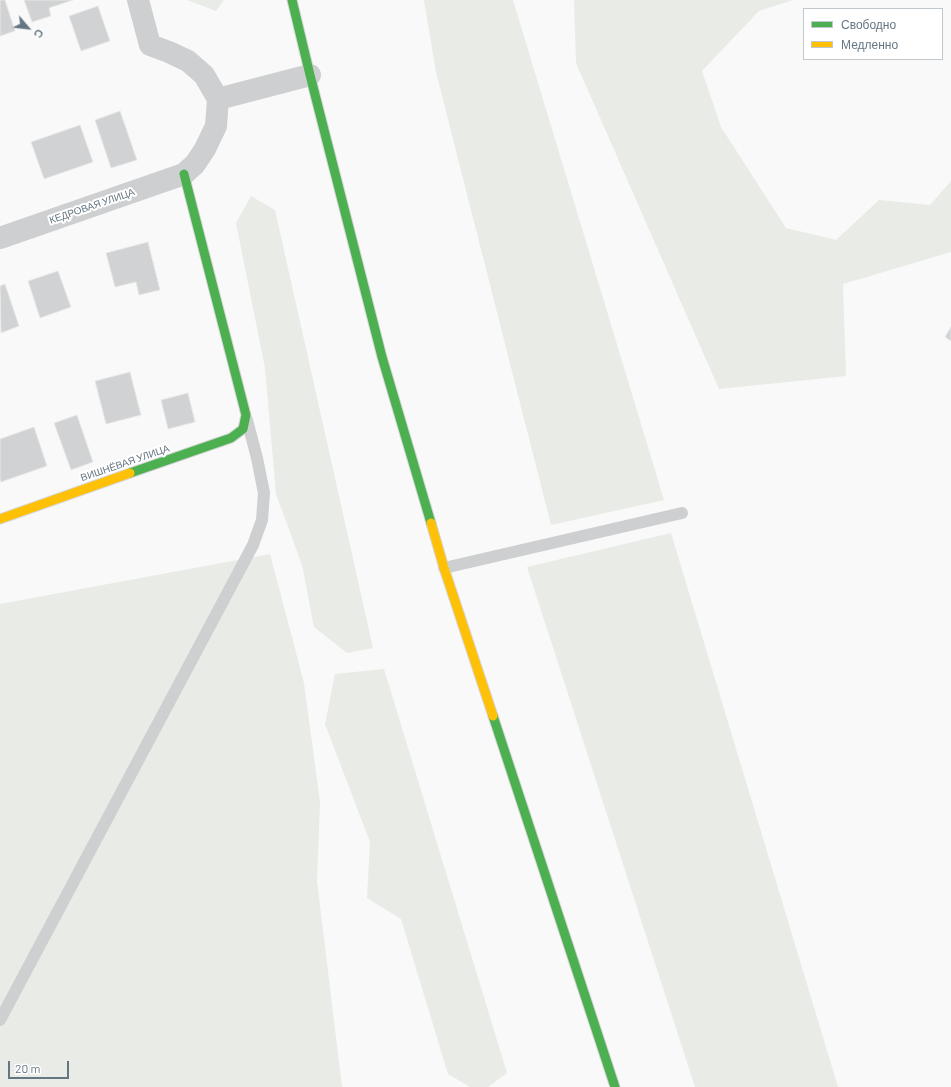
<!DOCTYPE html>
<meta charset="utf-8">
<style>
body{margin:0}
#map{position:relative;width:951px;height:1087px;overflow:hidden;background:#f9f9f9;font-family:Barlow,sans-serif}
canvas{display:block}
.legend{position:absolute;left:803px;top:8px;width:140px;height:52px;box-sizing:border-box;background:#fff;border:1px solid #c1c8cd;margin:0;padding:5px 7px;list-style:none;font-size:12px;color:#657683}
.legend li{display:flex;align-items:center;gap:8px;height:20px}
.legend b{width:20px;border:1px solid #c1c8cd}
.north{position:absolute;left:8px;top:8px;width:40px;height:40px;-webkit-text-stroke:3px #fff;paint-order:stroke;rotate:118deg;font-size:11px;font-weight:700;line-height:16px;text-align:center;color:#657683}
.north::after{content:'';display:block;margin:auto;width:14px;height:18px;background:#657683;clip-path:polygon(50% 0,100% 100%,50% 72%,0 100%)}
.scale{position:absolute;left:8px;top:1061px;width:61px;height:18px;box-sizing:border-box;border:2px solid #657683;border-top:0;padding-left:5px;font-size:12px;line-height:14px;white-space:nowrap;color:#657683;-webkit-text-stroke:3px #fff;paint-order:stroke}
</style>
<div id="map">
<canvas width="951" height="1087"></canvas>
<ul class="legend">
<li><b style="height:5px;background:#4caf50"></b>Свободно</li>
<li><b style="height:5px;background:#ffc107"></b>Медленно</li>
</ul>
<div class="north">С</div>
<div class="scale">20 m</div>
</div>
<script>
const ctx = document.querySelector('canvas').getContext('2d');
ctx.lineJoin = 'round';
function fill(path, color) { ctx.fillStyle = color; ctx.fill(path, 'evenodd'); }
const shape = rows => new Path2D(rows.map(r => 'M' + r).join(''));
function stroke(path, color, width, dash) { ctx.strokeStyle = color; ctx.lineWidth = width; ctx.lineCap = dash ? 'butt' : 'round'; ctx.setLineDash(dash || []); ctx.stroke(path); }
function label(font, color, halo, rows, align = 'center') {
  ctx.font = font + ' Barlow,sans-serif'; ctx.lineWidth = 4; ctx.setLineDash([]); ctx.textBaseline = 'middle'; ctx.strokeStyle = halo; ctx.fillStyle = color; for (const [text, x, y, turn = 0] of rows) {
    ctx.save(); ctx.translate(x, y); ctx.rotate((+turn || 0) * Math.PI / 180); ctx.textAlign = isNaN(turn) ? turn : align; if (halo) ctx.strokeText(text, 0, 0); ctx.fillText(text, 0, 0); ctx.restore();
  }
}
fill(shape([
 [187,0,224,0,216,11],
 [424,0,513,0,664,500,551,525,436,72],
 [574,0,793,0,759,11,702,71,721,127,786,228,836,240,879,200,930,205,951,181,951,252,843,284,846,376,719,389,576,63],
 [251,196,275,210,373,648,347,653,314,627,302,565,276,494,265,368,236,223],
 [671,533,838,1087,695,1087,527,567],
 [270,554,304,683,320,802,317,881,342,1087,0,1087,0,604],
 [384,669,507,1073,488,1087,470,1087,448,1074,401,919,367,898,370,842,325,724,335,674]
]), '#e8ebe6');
const building = shape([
 [0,0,5,0,15,31,0,36,0,0],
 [24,0,73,0,49,8,51,16,32,22,24,0],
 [98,6,110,41,81,51,69,16,98,6],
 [120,111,137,160,111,168,95,120,120,111],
 [80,125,93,162,44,179,31,142,80,125],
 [148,242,160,290,139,295,136,282,115,287,106,253,148,242],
 [58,271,71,307,40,318,28,281,58,271],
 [5,284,19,326,1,333,0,286,5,284],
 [951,327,951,341,945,337,951,327],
 [130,372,141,415,106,424,95,381,130,372],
 [188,393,195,422,168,429,161,400,188,393],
 [77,415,93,462,71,470,54,423,77,415],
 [34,427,47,466,1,482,0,479,0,439,34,427]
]);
fill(building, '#d0d2d3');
stroke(building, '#e8e8e8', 1);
const fast = shape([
 [292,0,310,75,382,357,431,523],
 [130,473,231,438,243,429,246,415,184,174],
 [493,716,615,1087]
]);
const slow = shape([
 [0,519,130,473],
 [431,523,444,568,493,716]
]);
stroke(fast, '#d5d6d7', 11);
stroke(slow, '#d5d6d7', 11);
stroke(shape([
 [444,568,682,513],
 [0,1020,253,545,262,520,264,493,257,458,247,420]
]), '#cecfd0', 12);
stroke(shape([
 [218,99,310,75],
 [0,238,184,174,195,164,205,149,216,126,218,99,204,75,188,61,169,52,150,45,138,0]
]), '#cecfd0', 22);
stroke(fast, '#4caf50', 9);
stroke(slow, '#ffc107', 9);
label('10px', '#657683', '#fff', [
 ["КЕДРОВАЯ УЛИЦА",92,206,-19],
 ["ВИШНЁВАЯ УЛИЦА",125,463,-19]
]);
</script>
